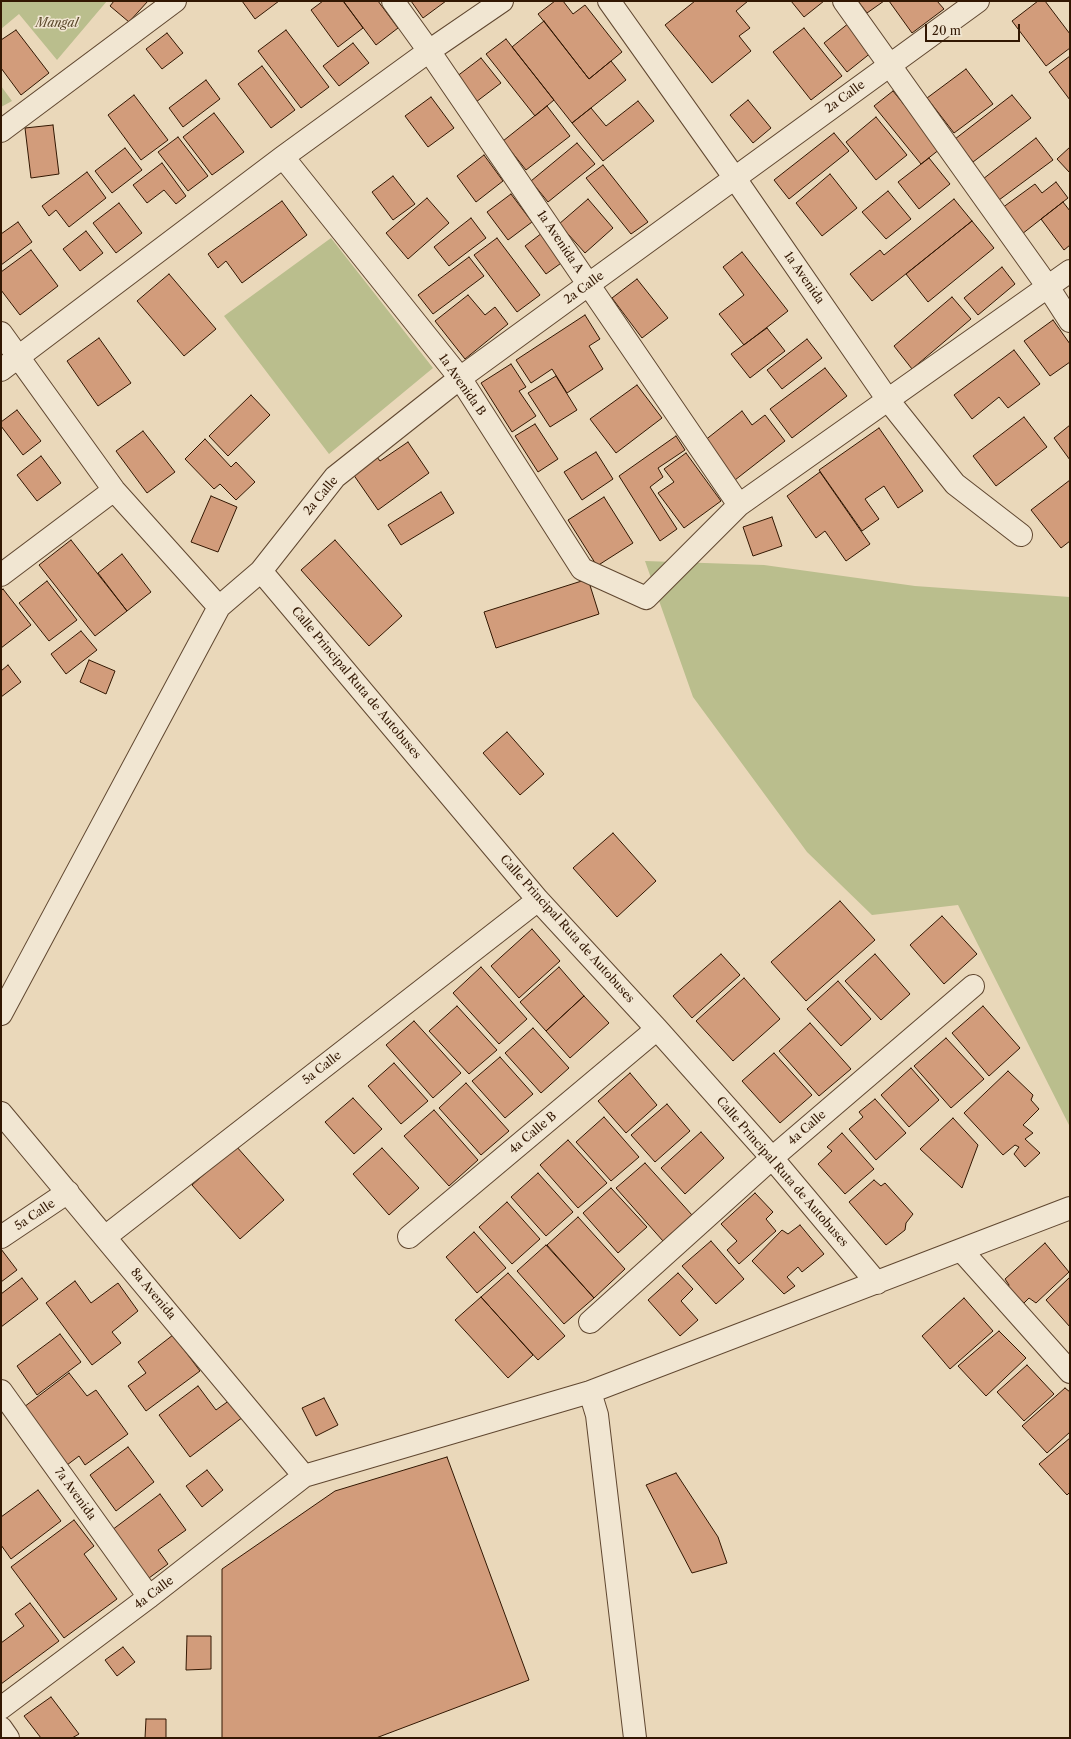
<!DOCTYPE html>
<style>
body{margin:0}
#map{position:relative;width:1071px;height:1739px;overflow:hidden;background:#ead8ba;font-family:"Libre Caslon Text",serif}
canvas{display:block}
.frame{position:absolute;inset:0;border:2px solid #321702;pointer-events:none}
.scale{position:absolute;left:925px;top:24px;width:95px;height:18px;box-sizing:border-box;border:2px solid #321702;border-top:0;padding-left:5px;font-size:12px;line-height:14px;white-space:nowrap;color:#321702;-webkit-text-stroke:3px #f1e6d2;paint-order:stroke}
</style>
<div id="map">
<canvas width="1071" height="1739"></canvas>
<div class="frame"></div>
<div class="scale">20 m</div>
</div>
<script>
const ctx = document.querySelector('canvas').getContext('2d');
ctx.lineJoin = 'round';
function fill(path, color) { ctx.fillStyle = color; ctx.fill(path, 'evenodd'); }
const shape = rows => new Path2D(rows.map(r => 'M' + r).join(''));
function stroke(path, color, width, dash) { ctx.strokeStyle = color; ctx.lineWidth = width; ctx.lineCap = dash ? 'butt' : 'round'; ctx.setLineDash(dash || []); ctx.stroke(path); }
function label(font, color, halo, rows, align = 'center') {
  ctx.font = font + ' "Libre Caslon Text",serif'; ctx.lineWidth = 3; ctx.setLineDash([]); ctx.textBaseline = 'middle'; ctx.strokeStyle = halo; ctx.fillStyle = color; for (const [text, x, y, turn = 0] of rows) {
    ctx.save(); ctx.translate(x, y); ctx.rotate((+turn || 0) * Math.PI / 180); ctx.textAlign = isNaN(turn) ? turn : align; if (halo) ctx.strokeText(text, 0, 0); ctx.fillText(text, 0, 0); ctx.restore();
  }
}
fill(shape([
 [1,1,107,1,57,60,19,14,1,29],
 [1,86,12,101,1,107],
 [331,238,433,368,329,454,224,316],
 [645,561,764,565,915,586,1070,597,1070,1127,958,905,872,915,807,852,693,697]
]), '#babe8d');
const building = shape([
 [114,1,148,1,129,22,110,6,114,1],
 [242,1,279,1,255,19,242,1],
 [323,1,343,1,363,28,338,47,311,10,323,1],
 [345,1,378,1,398,28,376,45,344,2,345,1],
 [411,1,446,1,423,18,411,1],
 [555,1,563,1,573,14,585,5,622,52,589,79,538,14,555,1],
 [695,1,748,1,736,11,750,28,739,36,751,51,712,83,665,25,695,1],
 [791,1,824,1,804,17,791,1],
 [858,1,884,1,867,13,858,1],
 [889,1,937,1,944,9,912,33,889,1],
 [1038,1,1045,1,1070,34,1070,48,1046,66,1012,21,1038,1],
 [544,21,589,79,611,61,626,80,572,123,512,47,544,21],
 [849,23,872,52,847,72,824,43,849,23],
 [804,28,842,76,811,100,773,52,804,28],
 [16,30,49,73,21,95,1,68,1,40,16,30],
 [286,30,329,87,301,108,258,51,286,30],
 [167,33,183,53,162,69,146,49,167,33],
 [506,39,554,100,535,116,486,54,506,39],
 [353,43,369,63,339,86,323,66,353,43],
 [1070,56,1070,100,1049,72,1070,56],
 [481,58,501,83,476,102,456,77,481,58],
 [262,66,295,110,271,128,238,84,262,66],
 [966,69,993,104,954,133,927,98,966,69],
 [206,80,220,99,183,127,169,108,206,80],
 [893,91,940,149,921,164,874,106,893,91],
 [134,95,168,140,141,160,108,115,134,95],
 [1012,95,1031,118,973,162,955,139,1012,95],
 [431,97,454,128,428,147,405,116,431,97],
 [748,100,771,128,753,143,730,115,748,100],
 [638,101,654,121,603,161,572,123,591,108,606,126,638,101],
 [547,106,570,136,526,170,503,141,547,106],
 [214,113,244,152,212,175,183,137,214,113],
 [876,117,907,155,876,180,846,142,876,117],
 [53,125,59,174,31,178,25,128,53,125],
 [834,133,849,151,789,199,774,180,834,133],
 [178,137,208,176,188,191,158,152,178,137],
 [1036,138,1053,160,999,200,983,179,1036,138],
 [577,143,595,164,548,202,531,181,577,143],
 [1070,147,1070,173,1057,159,1070,147],
 [125,148,142,170,112,193,95,171,125,148],
 [484,155,503,181,476,202,457,176,484,155],
 [929,158,950,184,919,209,898,182,929,158],
 [162,163,186,196,176,204,164,190,147,203,133,185,162,163],
 [603,165,648,222,631,234,586,178,603,165],
 [87,172,106,198,69,227,56,210,49,216,42,206,87,172],
 [830,174,857,208,822,236,796,203,830,174],
 [393,176,415,204,393,220,372,192,393,176],
 [1056,182,1068,198,1022,234,1002,208,1035,184,1042,193,1056,182],
 [888,191,911,219,886,239,862,212,888,191],
 [511,194,532,222,508,240,487,212,511,194],
 [427,198,449,223,408,259,386,233,427,198],
 [588,199,613,228,585,253,559,224,588,199],
 [954,199,972,221,872,301,850,274,880,250,884,255,954,199],
 [282,201,307,235,242,283,226,261,218,268,208,254,282,201],
 [1063,202,1070,211,1070,245,1064,250,1041,219,1063,202],
 [119,203,142,233,116,253,93,223,119,203],
 [471,218,486,238,449,266,434,247,471,218],
 [972,221,994,248,928,302,906,274,972,221],
 [18,222,32,242,1,265,1,234,18,222],
 [86,231,103,253,80,271,63,249,86,231],
 [542,233,564,261,546,274,525,246,542,233],
 [497,238,540,295,517,312,474,255,497,238],
 [31,250,58,286,20,315,1,290,1,272,31,250],
 [742,252,788,311,744,345,719,314,744,295,723,267,742,252],
 [469,257,484,276,433,314,418,295,469,257],
 [1002,267,1015,284,978,315,964,298,1002,267],
 [169,274,216,329,184,356,137,301,169,274],
 [637,279,668,318,642,338,612,298,637,279],
 [468,295,485,315,495,307,508,324,465,359,435,321,468,295],
 [952,297,971,319,912,369,894,346,952,297],
 [585,315,600,339,589,346,603,369,567,393,552,369,531,383,516,360,585,315],
 [1053,320,1070,344,1070,362,1050,376,1024,341,1053,320],
 [767,328,785,351,750,378,731,354,767,328],
 [99,338,131,383,98,406,67,361,99,338],
 [807,339,822,358,782,389,767,370,807,339],
 [1014,350,1040,384,1008,408,999,397,972,419,954,395,1014,350],
 [511,364,526,387,519,391,536,416,512,432,481,383,511,364],
 [825,368,847,396,792,438,770,409,825,368],
 [556,376,577,410,550,427,528,393,556,376],
 [637,385,662,418,616,453,590,419,637,385],
 [251,395,270,415,228,456,209,436,251,395],
 [17,410,41,441,23,455,1,426,1,422,17,410],
 [742,411,752,425,765,415,785,441,735,480,704,441,742,411],
 [1024,417,1047,447,996,486,973,456,1024,417],
 [535,424,558,459,538,472,515,436,535,424],
 [1070,425,1070,460,1054,438,1070,425],
 [879,428,923,491,898,508,884,486,865,499,879,519,862,531,819,470,879,428],
 [143,431,175,472,147,493,116,451,143,431],
 [676,436,685,450,658,468,663,477,650,487,677,529,660,541,619,476,676,436],
 [205,439,231,467,236,462,255,482,236,500,220,484,214,489,185,459,205,439],
 [408,442,429,473,378,510,353,474,377,457,380,461,408,442],
 [596,452,613,479,582,500,564,472,596,452],
 [686,453,721,501,684,528,658,493,674,482,664,469,686,453],
 [41,456,61,483,37,501,17,475,41,456],
 [820,472,870,544,846,561,825,531,816,538,787,496,820,472],
 [1070,480,1070,541,1061,548,1031,510,1070,480],
 [441,492,454,513,401,545,388,525,441,492],
 [211,496,237,507,218,552,191,542,211,496],
 [604,497,633,543,597,566,568,520,604,497],
 [772,517,782,546,753,556,743,527,772,517],
 [71,540,127,611,95,636,39,565,71,540],
 [335,540,402,616,369,646,301,570,335,540],
 [122,554,151,592,127,611,98,573,122,554],
 [588,579,599,614,496,648,484,612,588,579],
 [47,581,77,620,49,641,19,603,47,581],
 [3,589,31,625,1,648,1,591,3,589],
 [81,631,97,650,66,674,51,654,81,631],
 [89,660,115,671,106,694,80,682,89,660],
 [8,665,21,682,1,697,1,671,8,665],
 [507,732,544,774,520,795,483,753,507,732],
 [613,833,656,881,617,917,573,868,613,833],
 [840,901,875,940,806,1001,771,962,840,901],
 [942,916,977,954,944,984,910,945,942,916],
 [532,929,560,961,519,998,491,966,532,929],
 [721,954,740,975,692,1018,673,996,721,954],
 [875,954,910,994,881,1020,845,981,875,954],
 [481,967,527,1019,499,1044,453,993,481,967],
 [559,967,584,996,546,1031,520,1002,559,967],
 [744,978,780,1019,733,1061,696,1021,744,978],
 [838,981,871,1019,841,1046,807,1009,838,981],
 [584,996,609,1023,570,1058,546,1031,584,996],
 [457,1006,497,1050,469,1074,429,1031,457,1006],
 [983,1006,1020,1048,989,1076,952,1033,983,1006],
 [414,1021,461,1073,433,1098,386,1045,414,1021],
 [810,1023,851,1069,819,1096,779,1051,810,1023],
 [533,1028,569,1068,541,1093,505,1053,533,1028],
 [946,1038,984,1079,951,1108,914,1066,946,1038],
 [774,1053,812,1095,780,1123,742,1081,774,1053],
 [500,1057,533,1094,505,1118,472,1081,500,1057],
 [394,1063,428,1101,401,1124,368,1086,394,1063],
 [911,1068,939,1100,909,1127,881,1095,911,1068],
 [1008,1071,1033,1095,1031,1100,1039,1109,1023,1125,1033,1133,1025,1139,1040,1153,1025,1167,1014,1154,1019,1147,1015,1145,1003,1155,964,1113,1008,1071],
 [630,1073,657,1105,626,1133,598,1101,630,1073],
 [466,1083,509,1131,481,1155,439,1108,466,1083],
 [353,1098,382,1129,354,1154,325,1122,353,1098],
 [875,1099,906,1133,876,1160,849,1129,863,1117,859,1112,875,1099],
 [667,1104,690,1131,655,1162,631,1135,667,1104],
 [434,1110,478,1160,449,1186,404,1136,434,1110],
 [604,1117,639,1157,611,1181,576,1142,604,1117],
 [953,1118,978,1145,962,1188,920,1149,953,1118],
 [701,1132,724,1158,685,1194,661,1168,701,1132],
 [842,1133,874,1169,845,1194,818,1164,832,1151,827,1147,842,1133],
 [568,1140,607,1183,578,1208,540,1165,568,1140],
 [236,1146,284,1200,240,1239,192,1185,236,1146],
 [382,1148,419,1188,389,1215,353,1174,382,1148],
 [645,1163,692,1215,663,1241,616,1188,645,1163],
 [538,1173,573,1212,546,1236,511,1197,538,1173],
 [874,1180,881,1186,885,1183,913,1214,906,1223,905,1230,886,1245,849,1202,874,1180],
 [611,1188,647,1227,618,1253,583,1213,611,1188],
 [755,1193,773,1212,766,1219,776,1231,739,1264,727,1250,737,1241,721,1224,755,1193],
 [507,1202,540,1239,512,1264,479,1227,507,1202],
 [578,1217,625,1269,594,1298,547,1245,578,1217],
 [800,1225,824,1254,802,1272,798,1267,787,1277,795,1286,784,1294,752,1261,782,1230,788,1234,800,1225],
 [474,1232,506,1268,477,1293,446,1257,474,1232],
 [711,1241,744,1279,716,1304,682,1266,711,1241],
 [1045,1243,1069,1272,1036,1303,1029,1298,1024,1303,1007,1290,1009,1285,1005,1279,1045,1243],
 [546,1245,594,1298,564,1324,517,1271,546,1245],
 [1,1249,17,1270,1,1282,1,1249],
 [508,1273,565,1336,538,1360,481,1297,508,1273],
 [678,1273,693,1289,681,1301,698,1320,680,1336,648,1300,678,1273],
 [1070,1277,1070,1327,1046,1300,1070,1277],
 [22,1278,38,1299,1,1327,1,1294,22,1278],
 [75,1281,91,1303,118,1283,138,1311,112,1332,121,1343,92,1365,46,1303,75,1281],
 [481,1297,533,1355,508,1378,455,1320,481,1297],
 [964,1298,993,1331,950,1369,922,1336,964,1298],
 [999,1331,1026,1358,986,1396,958,1366,999,1331],
 [60,1334,81,1362,37,1395,17,1366,60,1334],
 [173,1335,200,1371,146,1411,128,1386,146,1373,138,1362,173,1335],
 [1027,1365,1054,1394,1024,1421,997,1392,1027,1365],
 [69,1373,87,1396,96,1390,128,1434,85,1465,79,1456,67,1465,24,1407,69,1373],
 [198,1386,216,1410,230,1400,243,1417,190,1457,159,1415,198,1386],
 [1065,1388,1070,1392,1070,1432,1047,1453,1022,1426,1065,1388],
 [324,1398,338,1425,316,1436,302,1408,324,1398],
 [1070,1438,1070,1492,1067,1495,1039,1464,1070,1438],
 [128,1447,154,1482,116,1511,90,1475,128,1447],
 [447,1457,529,1680,376,1738,222,1738,222,1569,335,1491,447,1457],
 [207,1470,223,1490,202,1507,186,1486,207,1470],
 [676,1473,718,1537,727,1563,692,1573,646,1485,676,1473],
 [38,1490,61,1521,11,1559,1,1545,1,1517,38,1490],
 [160,1494,186,1530,158,1550,168,1564,149,1578,112,1530,160,1494],
 [74,1520,94,1546,84,1554,117,1599,64,1638,11,1567,74,1520],
 [30,1603,59,1641,1,1684,1,1643,24,1626,15,1614,30,1603],
 [187,1636,211,1636,211,1669,186,1670,187,1636],
 [123,1647,135,1662,117,1676,105,1660,123,1647],
 [51,1697,79,1734,72,1738,41,1738,24,1716,51,1697],
 [146,1719,166,1719,166,1738,145,1738,146,1719]
]);
fill(building, '#d29c7b');
stroke(building, '#321702', 1);
const minor = shape([
 [393,1,429,51,739,505],
 [609,1,734,177,888,400,955,484,1021,535],
 [844,1,1048,287,1070,321],
 [1,131,175,1],
 [283,157,460,378,582,569,646,598,739,505,1070,271],
 [1,333,114,490,219,607],
 [1,370,283,157,429,51,502,1],
 [261,571,538,900,657,1029,772,1158,877,1283],
 [1,575,114,490],
 [1,1014,219,607,261,571,335,477,460,378,978,1],
 [1,1113,304,1476],
 [1,1237,68,1192],
 [105,1237,538,900],
 [409,1237,657,1029],
 [961,1250,1070,1372],
 [590,1322,772,1158,973,986],
 [1,1391,149,1597],
 [590,1392,597,1415,635,1738],
 [1,1708,149,1597,304,1476,590,1392,1070,1208],
 [1,1728,8,1738]
]);
stroke(minor, '#604730', 24);
stroke(minor, '#f1e6d2', 22);
label('italic 12px', '#5b492c', '#f1e6d2', [
 ["Mangal",57,24]
]);
label('12px', '#321702', '#f1e6d2', [
 ["2a Calle",845,97,-36],
 ["1a Avenida A",560,242,56],
 ["1a Avenida",804,278,55],
 ["2a Calle",584,288,-36],
 ["1a Avenida B",462,385,55],
 ["2a Calle",321,496,-50],
 ["Calle Principal Ruta de Autobuses",356,683,50],
 ["Calle Principal Ruta de Autobuses",567,929,48],
 ["5a Calle",322,1068,-38],
 ["4a Calle",807,1128,-41],
 ["4a Calle B",533,1133,-40],
 ["Calle Principal Ruta de Autobuses",782,1172,49],
 ["5a Calle",35,1215,-34],
 ["8a Avenida",153,1294,50],
 ["7a Avenida",75,1494,54],
 ["4a Calle",154,1593,-37]
]);
</script>
